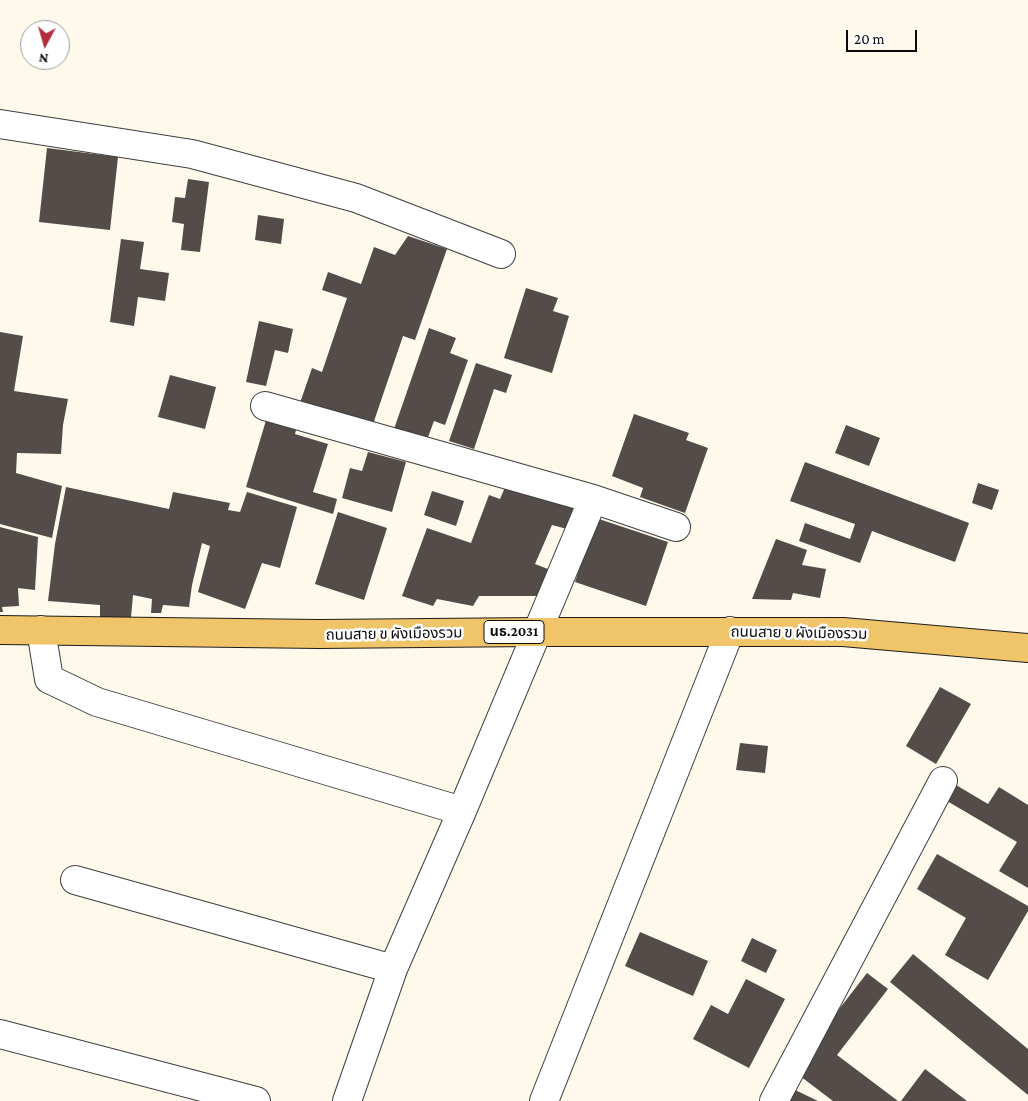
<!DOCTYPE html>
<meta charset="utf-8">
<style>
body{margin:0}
#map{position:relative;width:1028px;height:1101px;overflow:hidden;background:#fef9eb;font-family:"Crimson Pro",serif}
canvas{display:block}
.north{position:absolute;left:20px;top:20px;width:50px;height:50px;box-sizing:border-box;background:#fff;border:1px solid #9d9d9d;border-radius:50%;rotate:186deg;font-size:14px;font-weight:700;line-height:20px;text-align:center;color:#0b0b0b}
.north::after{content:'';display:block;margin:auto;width:18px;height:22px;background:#b32c3e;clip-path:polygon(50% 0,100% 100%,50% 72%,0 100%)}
.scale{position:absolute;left:846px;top:30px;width:71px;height:22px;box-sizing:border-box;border:2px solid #0b0b0b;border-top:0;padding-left:6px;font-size:15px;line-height:18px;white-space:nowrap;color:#0b0b0b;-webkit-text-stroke:4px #fff;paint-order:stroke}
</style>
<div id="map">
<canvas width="1028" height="1101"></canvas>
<div class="north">N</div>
<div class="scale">20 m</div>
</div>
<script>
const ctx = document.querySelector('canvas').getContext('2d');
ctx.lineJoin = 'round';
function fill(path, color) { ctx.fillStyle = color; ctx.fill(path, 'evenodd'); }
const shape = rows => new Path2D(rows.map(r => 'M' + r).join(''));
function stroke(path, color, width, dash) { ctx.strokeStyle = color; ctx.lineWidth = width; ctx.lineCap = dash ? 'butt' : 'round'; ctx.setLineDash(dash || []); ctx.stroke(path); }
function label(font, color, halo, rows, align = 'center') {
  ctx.font = font + ' "Crimson Pro","Noto Sans Thai",serif'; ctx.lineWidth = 5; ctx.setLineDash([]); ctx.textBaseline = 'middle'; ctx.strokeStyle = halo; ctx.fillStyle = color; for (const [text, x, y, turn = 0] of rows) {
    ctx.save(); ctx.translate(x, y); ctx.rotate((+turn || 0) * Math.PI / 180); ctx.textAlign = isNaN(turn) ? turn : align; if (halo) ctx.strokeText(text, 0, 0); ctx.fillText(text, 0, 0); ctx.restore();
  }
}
fill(shape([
 [47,148,118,157,110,230,39,222],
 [188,179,209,182,200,252,181,250,184,224,172,222,175,197,185,198],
 [258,215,284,219,281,244,255,240],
 [408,236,447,249,415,340,403,336,372,427,300,403,312,368,322,372,347,298,322,290,328,272,361,284,374,247,395,255],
 [121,239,144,242,140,269,169,273,165,301,138,297,134,326,110,322],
 [526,288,558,298,553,311,569,316,552,373,504,358],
 [259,321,293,329,288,353,275,350,266,386,246,382],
 [429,328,456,338,450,353,468,360,445,425,434,421,427,440,394,429],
 [0,332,23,336,14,391,68,399,63,425,61,454,17,453,16,473,62,486,52,538,0,524],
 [476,363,512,375,506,393,494,389,474,449,449,441],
 [170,375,216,387,205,429,158,417],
 [634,414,689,433,686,440,708,448,685,513,640,497,643,488,612,476],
 [267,417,297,426,295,434,328,444,313,492,337,499,333,514,246,487],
 [846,425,880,438,869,466,835,453],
 [368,452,406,462,392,512,342,498,350,468,362,471],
 [805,462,969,523,955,562,872,531,860,563,799,541,805,523,850,539,855,524,790,501],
 [978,483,999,490,992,510,972,503],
 [506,485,575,506,567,529,552,525,535,564,553,571,543,596,479,596,473,606,437,599,433,606,402,596,427,528,471,543,489,495,500,499],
 [66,487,169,509,173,492,230,503,228,510,240,512,247,492,297,507,280,568,262,563,245,609,198,592,210,546,202,543,192,585,189,607,163,605,161,613,151,613,152,599,133,595,131,617,100,618,100,605,48,601,55,544],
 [432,491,464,501,456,526,424,515],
 [338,512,387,528,364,600,315,584],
 [596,518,668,542,646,606,575,582],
 [0,527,38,537,35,590,18,588,19,606,2,607,3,612,0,612],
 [776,539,807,550,802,565,826,569,820,598,793,593,791,600,752,599],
 [940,687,971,704,936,764,906,746],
 [740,743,768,746,765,773,736,770],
 [956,785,988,804,999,787,1028,805,1028,888,999,871,1017,842,947,801],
 [937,854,1028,906,1028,911,988,980,945,955,966,918,917,889],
 [640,932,708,961,693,996,625,966],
 [752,938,777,950,766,973,741,961],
 [913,954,1028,1049,1028,1095,890,982],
 [867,973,888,989,837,1055,898,1101,833,1101,792,1070],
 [746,979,785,999,749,1068,693,1039,711,1005,728,1014],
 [925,1069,967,1101,901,1101],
 [791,1088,818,1101,784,1101]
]), '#534c49');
const minor = shape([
 [0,124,192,154,356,198,501,254],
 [265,406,593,499,676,527],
 [41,630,49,679,97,702,462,811],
 [75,880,393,969],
 [0,1034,256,1101],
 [347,1101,393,969,462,811,593,499],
 [544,1101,730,631],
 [774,1101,943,781]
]);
const major = shape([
 [0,630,319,634,537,632,843,632,1028,648]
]);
stroke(minor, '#3e3e3e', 30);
stroke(major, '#1c1c1c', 30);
stroke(minor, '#fff', 28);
stroke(major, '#f0c468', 28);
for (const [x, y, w] of [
 [514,632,60]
]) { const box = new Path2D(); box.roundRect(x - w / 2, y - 11.5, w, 23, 4); ctx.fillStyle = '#fff'; ctx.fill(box); stroke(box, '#0b0b0b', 1); }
label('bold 14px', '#0b0b0b', null, [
 ["นธ.2031",514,632]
]);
label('15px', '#0b0b0b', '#fff', [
 ["ถนนสาย ข ผังเมืองรวม",799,633,1],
 ["ถนนสาย ข ผังเมืองรวม",394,634,-1]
]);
</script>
